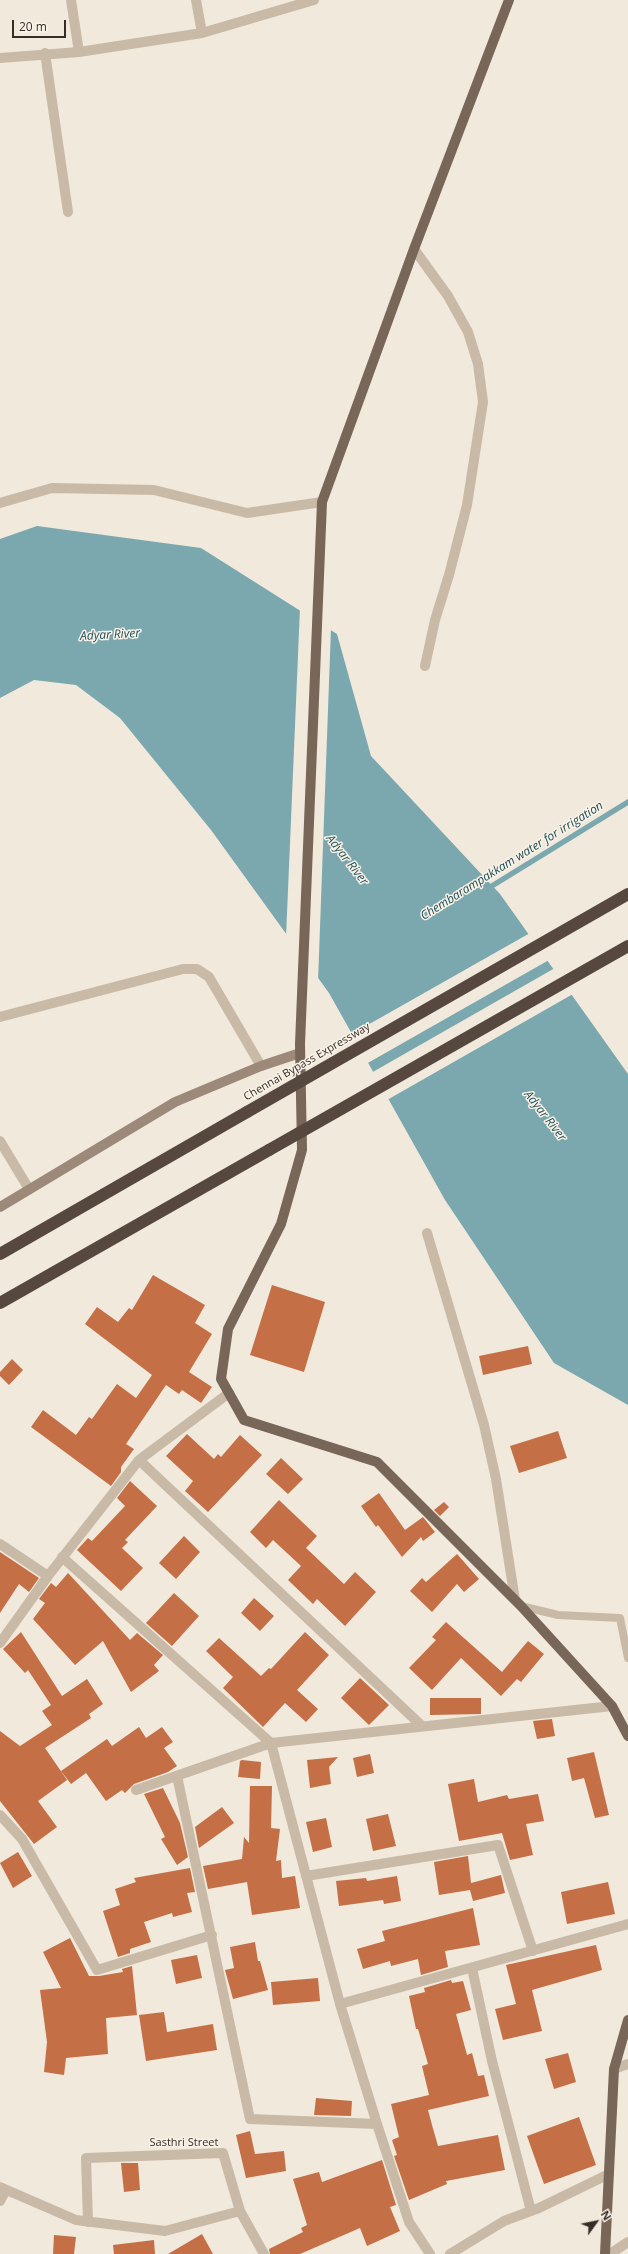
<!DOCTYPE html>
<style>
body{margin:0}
#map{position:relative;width:628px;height:2254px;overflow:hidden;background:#f1e9db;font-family:"Open Sans",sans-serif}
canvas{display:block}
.north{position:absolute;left:576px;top:2202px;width:40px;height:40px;-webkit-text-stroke:3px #f9f2e7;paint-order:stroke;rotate:57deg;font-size:11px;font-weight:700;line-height:16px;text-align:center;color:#362d28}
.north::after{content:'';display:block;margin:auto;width:14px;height:18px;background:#362d28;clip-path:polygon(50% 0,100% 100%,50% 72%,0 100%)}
.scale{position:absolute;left:12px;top:20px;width:54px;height:18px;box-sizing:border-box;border:2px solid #362d28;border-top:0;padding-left:5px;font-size:12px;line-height:14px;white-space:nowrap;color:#362d28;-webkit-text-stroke:3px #f9f2e7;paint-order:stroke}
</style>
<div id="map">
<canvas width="628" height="2254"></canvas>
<div class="north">N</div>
<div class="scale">20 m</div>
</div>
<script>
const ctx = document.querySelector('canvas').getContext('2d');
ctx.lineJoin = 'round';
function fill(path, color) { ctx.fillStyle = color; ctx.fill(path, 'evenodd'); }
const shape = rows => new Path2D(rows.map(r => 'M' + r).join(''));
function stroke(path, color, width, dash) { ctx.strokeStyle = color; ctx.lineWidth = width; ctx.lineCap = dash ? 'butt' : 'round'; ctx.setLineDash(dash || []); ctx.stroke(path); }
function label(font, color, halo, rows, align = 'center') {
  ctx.font = font + ' "Open Sans",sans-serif'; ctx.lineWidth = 3; ctx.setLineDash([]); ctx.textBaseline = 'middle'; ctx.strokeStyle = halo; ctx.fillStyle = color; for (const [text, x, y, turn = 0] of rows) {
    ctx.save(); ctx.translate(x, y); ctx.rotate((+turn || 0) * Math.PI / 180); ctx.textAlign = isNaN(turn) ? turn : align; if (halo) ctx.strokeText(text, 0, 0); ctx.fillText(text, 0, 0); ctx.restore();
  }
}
fill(shape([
 [37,526,201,548,337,634,371,756,500,894,628,1074,628,1405,554,1363,445,1200,329,993,211,830,120,718,76,685,34,680,0,698,0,539]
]), '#7aa8ae');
fill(shape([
 [300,608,331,628,318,982,286,937],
 [530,933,549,960,366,1064,350,1035],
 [555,968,573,994,387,1100,371,1073]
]), '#f1e9db');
stroke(shape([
 [487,889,628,802]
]), '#7aa8ae', 5.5);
fill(shape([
 [153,1275,205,1305,195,1323,212,1334,189,1372,212,1387,201,1403,182,1390,179,1394,166,1385,126,1444,134,1449,121,1467,121,1472,111,1486,31,1427,43,1410,76,1435,89,1417,92,1419,117,1384,136,1398,152,1375,85,1324,97,1307,118,1322,129,1308,132,1310],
 [272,1285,325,1302,304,1372,250,1355],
 [528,1346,532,1364,483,1375,479,1356],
 [12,1359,23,1370,9,1385,0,1376,0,1372],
 [558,1431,567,1458,519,1473,510,1446],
 [187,1434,214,1459,218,1454,221,1457,240,1435,262,1455,208,1512,185,1491,193,1481,166,1456],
 [281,1458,303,1479,288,1494,266,1474],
 [130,1481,157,1506,125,1540,128,1542,122,1548,143,1568,121,1591,77,1550,88,1538,92,1541,125,1506,117,1498],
 [379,1493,405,1530,423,1517,435,1532,423,1541,421,1537,402,1557,378,1525,376,1527,361,1506],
 [279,1500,317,1536,306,1548,344,1584,355,1572,376,1592,345,1626,317,1599,313,1604,288,1580,301,1566,273,1540,266,1548,250,1532],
 [444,1502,449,1507,440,1516,434,1510],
 [184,1536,200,1552,176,1579,159,1563],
 [0,1552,39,1578,29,1592,19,1584,0,1613],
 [457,1554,479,1579,464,1592,457,1584,432,1612,410,1591,422,1578,426,1582],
 [68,1573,130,1640,137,1633,163,1655,154,1665,159,1671,131,1692,103,1641,75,1665,33,1619,45,1603,39,1599,51,1583,56,1587],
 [174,1593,199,1616,172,1646,146,1623],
 [254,1598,274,1616,260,1631,241,1613],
 [446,1622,502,1672,528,1641,544,1654,521,1682,517,1679,501,1696,461,1658,432,1690,409,1668,436,1640,432,1637],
 [21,1632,62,1696,87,1679,103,1704,89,1714,91,1718,45,1748,67,1780,38,1801,57,1827,34,1844,0,1801,0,1731,20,1746,52,1725,42,1711,51,1705,28,1670,25,1673,3,1649],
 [305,1632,329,1655,297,1690,318,1709,306,1722,285,1703,263,1727,223,1688,233,1677,206,1651,219,1638,261,1676,269,1668,271,1669],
 [360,1678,389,1705,369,1725,341,1698],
 [430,1698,481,1698,481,1714,430,1715],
 [552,1719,555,1736,537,1739,533,1721],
 [139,1727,146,1738,162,1727,173,1742,164,1748,177,1766,168,1772,134,1784,125,1793,122,1790,106,1801,86,1773,71,1784,61,1771,107,1739,112,1746],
 [594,1752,609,1815,595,1818,584,1778,572,1781,567,1758],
 [370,1754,374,1773,357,1777,353,1758],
 [338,1757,329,1767,331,1784,310,1788,307,1760],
 [242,1760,261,1762,260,1779,238,1777,240,1761],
 [474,1779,478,1802,507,1795,509,1799,538,1794,544,1821,526,1824,533,1855,510,1860,502,1833,459,1841,448,1784],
 [250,1786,272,1786,271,1828,280,1829,276,1861,281,1860,282,1878,295,1876,300,1908,252,1915,247,1882,208,1889,203,1866,242,1859,244,1837,249,1843],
 [163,1788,180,1823,188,1857,177,1865,161,1839,165,1837,144,1794],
 [222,1807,234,1823,199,1848,195,1827],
 [388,1814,396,1846,373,1851,366,1819],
 [326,1818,332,1847,313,1852,306,1822],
 [18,1852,32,1876,13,1888,0,1863],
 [468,1856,471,1883,501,1875,505,1893,473,1901,470,1890,439,1895,434,1862],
 [190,1868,195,1892,187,1893,192,1912,173,1917,172,1913,144,1922,151,1942,130,1949,130,1953,118,1957,103,1911,120,1905,115,1889,136,1882,134,1878],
 [397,1876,401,1901,384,1904,383,1900,339,1906,336,1881,366,1878,367,1881],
 [608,1882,615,1914,567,1924,561,1892],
 [473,1908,480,1945,445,1951,448,1967,421,1975,418,1959,391,1966,390,1961,363,1969,357,1949,385,1941,382,1931],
 [70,1938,89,1976,99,1976,123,1972,122,1969,132,1966,137,2015,106,2018,108,2054,66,2058,64,2075,44,2072,47,2042,40,1990,61,1988,43,1952],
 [255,1942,258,1961,260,1961,268,1990,233,1999,225,1970,234,1968,230,1947],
 [596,1945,602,1970,532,1990,542,2031,503,2040,495,2009,516,2004,506,1965],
 [197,1955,202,1978,176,1984,171,1960],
 [318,1978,320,2001,273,2005,271,1982],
 [451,1980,452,1983,463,1981,471,2010,456,2014,467,2055,472,2053,478,2076,484,2075,489,2096,428,2110,432,2125,438,2146,498,2135,505,2170,446,2181,447,2184,409,2200,394,2156,397,2155,392,2140,399,2137,391,2104,429,2095,422,2066,428,2064,418,2029,416,2029,409,1996,425,1992,424,1988],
 [164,2012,167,2032,213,2024,217,2050,146,2061,139,2015],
 [568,2053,576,2082,554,2089,545,2059],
 [316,2098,352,2101,351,2116,314,2115],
 [579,2117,596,2165,544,2184,527,2136],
 [250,2131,255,2154,284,2151,286,2171,246,2178,236,2135],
 [382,2160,396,2205,390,2207,400,2231,367,2246,360,2228,300,2254,270,2254,269,2249,303,2232,301,2228,307,2225,293,2179,319,2172,322,2182],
 [121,2163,138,2163,140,2190,124,2192],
 [202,2234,213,2254,168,2254],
 [54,2235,76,2237,74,2254,53,2254],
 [154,2240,155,2254,114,2254,113,2245]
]), '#c46f46');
stroke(shape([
 [521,1606,558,1615,620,1618,628,1658]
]), '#c9baa7', 8);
stroke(shape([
 [71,0,79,52],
 [196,0,202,33],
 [45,53,68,212],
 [0,58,79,52,202,33,314,0],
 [414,249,448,296,468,332,478,364,483,402,467,505,449,575,435,620,425,666],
 [0,503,52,488,154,490,247,513,322,502],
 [0,1017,183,969,197,969,209,977,261,1066],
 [0,1141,29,1189],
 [427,1233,484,1425,496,1479,515,1600],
 [139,1460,422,1726],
 [0,1544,48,1576],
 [62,1557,271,1743,340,2004,377,2124,409,2222,430,2254],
 [0,1643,48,1576,139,1460,229,1393],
 [177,1776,250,2119,377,2124],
 [136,1790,271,1743,612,1706],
 [0,1815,22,1839,97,1970,212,1935],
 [306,1876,498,1845,533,1951],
 [472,1968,492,2061,531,2211],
 [340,2004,628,1924],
 [614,2069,628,2064],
 [0,2187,76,2220,165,2231,240,2211],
 [0,2201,6,2190],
 [88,2222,86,2158,223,2153,240,2211,264,2254],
 [450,2254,504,2221,539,2208,609,2174],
 [610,2254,628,2242]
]), '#c9baa7', 10);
stroke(shape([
 [0,1207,175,1102,261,1066,300,1053]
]), '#9d8979', 10);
stroke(shape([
 [509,0,414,249,322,502,300,1044,302,1150,281,1224,228,1329,221,1379,244,1420,377,1462,521,1606,612,1706,628,1736],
 [605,2254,614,2069,628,2020]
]), '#786659', 10);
stroke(shape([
 [0,1254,247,1112],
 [0,1303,269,1150]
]), '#57483f', 12);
stroke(shape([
 [247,1112,628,894],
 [269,1150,628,946]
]), '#57483f', 12);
label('11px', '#362d28', '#f9f2e7', [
 ["Chennai Bypass Expressway",307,1062,-30],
 ["Sasthri Street",184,2143]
]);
label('italic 12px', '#1e4e57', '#f9f2e7', [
 ["Adyar River",110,635,-3],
 ["Adyar River",347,860,52],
 ["Chembarampakkam water for irrigation",512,861,-32],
 ["Adyar River",545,1116,52]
]);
</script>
